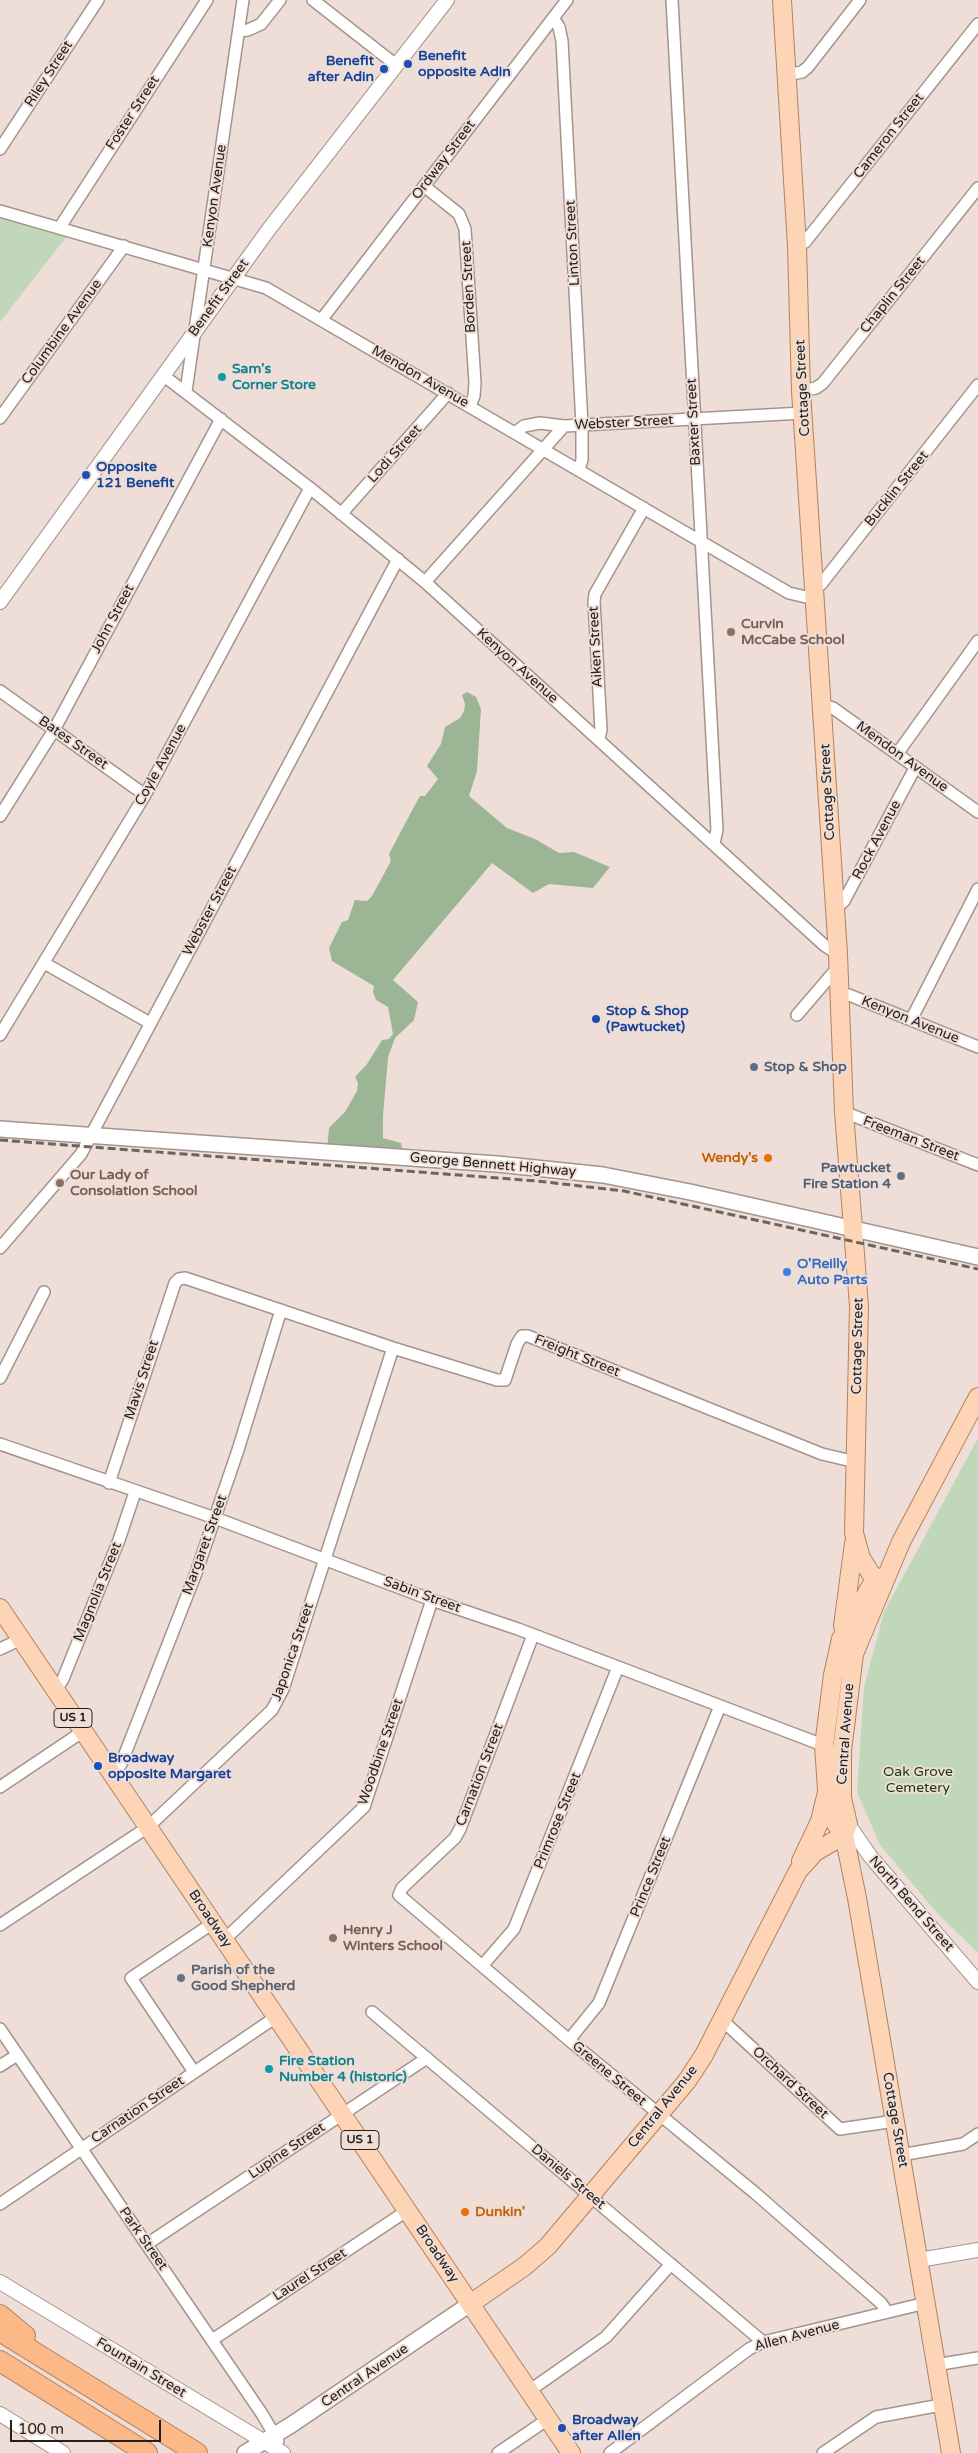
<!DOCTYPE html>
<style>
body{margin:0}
#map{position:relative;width:978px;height:2453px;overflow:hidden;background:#eeded7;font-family:"Varela Round",sans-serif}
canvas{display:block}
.scale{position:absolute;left:10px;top:2420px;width:151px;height:22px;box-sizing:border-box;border:2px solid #26201d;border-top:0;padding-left:6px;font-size:15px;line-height:18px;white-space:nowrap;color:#26201d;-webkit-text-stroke:4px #eeded7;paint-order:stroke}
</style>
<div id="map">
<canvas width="978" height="2453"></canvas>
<div class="scale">100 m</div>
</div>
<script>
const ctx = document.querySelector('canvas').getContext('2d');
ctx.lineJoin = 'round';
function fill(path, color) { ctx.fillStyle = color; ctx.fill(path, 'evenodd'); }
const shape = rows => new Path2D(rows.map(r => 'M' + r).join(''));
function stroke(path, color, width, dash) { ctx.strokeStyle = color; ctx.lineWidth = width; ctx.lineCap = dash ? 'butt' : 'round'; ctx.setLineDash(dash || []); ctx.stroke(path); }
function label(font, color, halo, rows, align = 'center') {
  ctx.font = font + ' "Varela Round",sans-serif'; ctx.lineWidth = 4; ctx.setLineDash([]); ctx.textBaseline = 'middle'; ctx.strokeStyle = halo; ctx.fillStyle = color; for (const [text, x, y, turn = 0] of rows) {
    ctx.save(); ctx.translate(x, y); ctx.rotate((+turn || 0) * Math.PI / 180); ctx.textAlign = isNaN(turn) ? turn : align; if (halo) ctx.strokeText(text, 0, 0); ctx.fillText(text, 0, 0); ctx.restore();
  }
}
fill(shape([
 [0,218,67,236,0,322],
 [978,1438,978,1953,937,1913,880,1845,857,1792,864,1687,884,1612]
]), '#c0d7ba');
fill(shape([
 [467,692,476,697,481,709,477,771,469,796,507,828,535,839,559,853,574,852,610,867,593,888,549,884,533,893,492,863,393,980,418,1002,414,1020,395,1038,388,1057,383,1116,383,1138,401,1143,404,1158,327,1150,329,1128,345,1112,357,1091,358,1083,355,1077,367,1064,382,1040,389,1039,393,1034,388,1007,376,1000,373,992,374,986,332,961,329,948,342,922,348,920,355,900,367,901,372,896,391,861,389,854,415,805,420,796,425,796,438,779,427,766,441,744,445,727,460,718,464,711,465,704,462,695]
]), '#9cb595');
const minor = shape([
 [313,0,396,65],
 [672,0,717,830,714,843],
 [553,18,559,27,562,41,582,425,582,460,579,469],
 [239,31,248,30,261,24,280,0],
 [787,75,802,72,808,67,860,0],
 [0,149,98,0],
 [424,186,459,214,465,229,475,383,474,396,470,406],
 [0,211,266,288,789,593,806,597,822,583,978,385],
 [60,227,207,0],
 [797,246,805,242,978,24],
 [322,319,567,0],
 [164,376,310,488,425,582,824,945,838,954],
 [186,391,243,0],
 [801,391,816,388,823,383,978,188],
 [0,418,124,246],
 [516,432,524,426,540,423,564,426,803,413],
 [341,514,448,393],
 [425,582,564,426],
 [0,691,145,795],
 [823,705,833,708,978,812],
 [599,739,601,730,594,601,595,594,644,508],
 [897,754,978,641],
 [0,816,54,730,221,419],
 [835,909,844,901,915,768],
 [44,963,150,1023],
 [840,995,849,995,978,1047],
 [797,1015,839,966],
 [911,1020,978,889],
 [0,1035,145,795,310,488],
 [844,1112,978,1165],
 [0,1248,81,1154,398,559],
 [0,1378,44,1292],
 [0,1444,215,1518,432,1600,518,1629,828,1747],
 [109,1483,175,1283,179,1279,185,1278,393,1348,497,1380,505,1380,517,1344,522,1336,528,1336,822,1454,856,1462],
 [533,1635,460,1829,455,1838,402,1888,399,1895,569,2040,755,2193,881,2303,887,2312],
 [0,1649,21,1639],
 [56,1690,63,1679,119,1540,135,1492],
 [113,1775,121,1764,196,1573,238,1450,281,1310],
 [0,1787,82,1732],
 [0,1925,148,1827,272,1710,283,1689,393,1348],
 [224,1940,364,1807,432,1600],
 [482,1966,514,1929,618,1667],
 [372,2012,763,2342],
 [722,2020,840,2129,895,2121],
 [0,2029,262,2414,278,2441],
 [569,2040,599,2003,720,1706],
 [0,2066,17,2055],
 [194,2072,131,1978,213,1923],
 [901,2155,963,2144,978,2134],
 [0,2204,276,2017],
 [147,2244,427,2058],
 [212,2340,408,2210],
 [935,2365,978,2358],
 [529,2391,606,2337,671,2264],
 [498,2453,548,2419],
 [610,2453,749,2349,763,2342,926,2303],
 [823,2453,876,2417,941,2405]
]);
const tertiary = shape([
 [0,602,269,229,447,0],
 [848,1824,870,1856,978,1982],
 [919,2260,978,2250],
 [0,2282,283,2453],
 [0,2414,63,2453]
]);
const secondary = shape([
 [0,1129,497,1164,603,1175,690,1192,978,1257],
 [245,2453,291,2425,470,2304]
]);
const primary = shape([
 [782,0,797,246,801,391,838,954,844,1112,859,1306,854,1533,861,1558,881,1590],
 [876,1577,841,1639,833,1675,824,1746,827,1790,836,1824,844,1835,857,1898,951,2453],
 [0,1608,571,2453],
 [843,1626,854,1543],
 [801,1861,820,1821,827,1792],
 [470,2304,525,2266,548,2246,687,2081,704,2055,798,1871,815,1852,844,1835,848,1824,842,1798,842,1751,854,1654,901,1542,978,1397]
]);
const motorway = shape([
 [0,2315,25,2336],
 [0,2331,197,2453],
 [0,2361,147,2453]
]);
stroke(minor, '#a3948d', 14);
stroke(tertiary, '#a3948d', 16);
stroke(secondary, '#a3948d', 18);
stroke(primary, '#b18361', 20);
stroke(motorway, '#b18361', 22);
stroke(minor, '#fff', 11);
stroke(tertiary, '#fff', 14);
stroke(secondary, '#fff', 15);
stroke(primary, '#fdd4b6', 18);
stroke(motorway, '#fcb886', 20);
stroke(shape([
 [0,1140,537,1181,624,1191,978,1269]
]), '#6d645f', 3, [8, 4]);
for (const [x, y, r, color] of [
 [408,64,5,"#1a4fb4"],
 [384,69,5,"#1a4fb4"],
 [222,377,5,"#0f9aa8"],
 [86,475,5,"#1a4fb4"],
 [731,632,5,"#8d6e63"],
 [596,1019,5,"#1a4fb4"],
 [754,1067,5,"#5c6f8a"],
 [768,1158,5,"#e8710a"],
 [901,1176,5,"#5c6f8a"],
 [60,1183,5,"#8d6e63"],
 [787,1272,5,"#3f7fe0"],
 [98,1766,5,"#1a4fb4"],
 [333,1938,5,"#8d6e63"],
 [181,1978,5,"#6b7280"],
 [269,2069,5,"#0f9aa8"],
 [465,2212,5,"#e8710a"],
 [562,2428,5,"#1a4fb4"]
]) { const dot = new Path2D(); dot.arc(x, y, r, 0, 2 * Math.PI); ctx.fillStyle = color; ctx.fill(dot); stroke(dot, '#eeded7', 2); }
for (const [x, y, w] of [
 [73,1718,38],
 [360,2140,38]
]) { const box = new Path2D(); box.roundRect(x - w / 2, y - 9.5, w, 19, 4); ctx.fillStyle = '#eeded7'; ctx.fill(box); stroke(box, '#26201d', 1); }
label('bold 12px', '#26201d', null, [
 ["US 1",73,1718],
 ["US 1",360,2140]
]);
label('bold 14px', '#164399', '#eeded7', [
 ["Benefit",418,56],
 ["opposite Adin",418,72],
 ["Benefit",374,61,"right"],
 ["after Adin",374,77,"right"],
 ["Opposite",96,467],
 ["121 Benefit",96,483],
 ["Stop & Shop",606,1011],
 ["(Pawtucket)",606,1027],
 ["Broadway",108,1758],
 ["opposite Margaret",108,1774],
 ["Broadway",572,2420],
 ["after Allen",572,2436]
], 'left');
label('14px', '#26201d', '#eeded7', [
 ["Riley Street",49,74,-57],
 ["Foster Street",133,113,-57],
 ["Cameron Street",889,136,-52],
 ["Ordway Street",444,160,-53],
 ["Kenyon Avenue",215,196,-82],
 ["Linton Street",573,243,-93],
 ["Borden Street",469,287,-93],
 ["Chaplin Street",893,295,-51],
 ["Benefit Street",219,298,-54],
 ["Columbine Avenue",62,332,-54],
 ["Mendon Avenue",420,377,30],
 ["Cottage Street",803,388,-93],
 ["Baxter Street",694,422,-93],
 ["Webster Street",624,423,-3],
 ["Lodi Street",395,454,-48],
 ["Bucklin Street",897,489,-51],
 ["John Street",113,619,-62],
 ["Aiken Street",596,647,-93],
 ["Kenyon Avenue",517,666,42],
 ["Bates Street",73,743,35],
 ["Mendon Avenue",902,757,36],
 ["Coyle Avenue",161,765,-61],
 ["Cottage Street",828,792,-93],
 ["Rock Avenue",877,840,-62],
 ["Webster Street",210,911,-62],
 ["Kenyon Avenue",910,1020,22],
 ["Freeman Street",911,1139,21],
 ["George Bennett Highway",493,1165,5],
 ["Cottage Street",858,1346,-89],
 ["Freight Street",577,1356,22],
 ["Mavis Street",142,1380,-72],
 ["Margaret Street",205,1545,-70],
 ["Magnolia Street",98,1592,-68],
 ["Sabin Street",422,1595,20],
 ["Japonica Street",293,1652,-71],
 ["Central Avenue",846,1734,-86],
 ["Woodbine Street",381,1752,-71],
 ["Carnation Street",480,1775,-69],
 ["Primrose Street",558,1821,-68],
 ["Prince Street",651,1877,-68],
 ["North Bend Street",911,1904,49],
 ["Broadway",210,1919,56],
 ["Greene Street",609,2074,40],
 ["Orchard Street",790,2083,43],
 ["Central Avenue",663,2107,-51],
 ["Carnation Street",138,2110,-34],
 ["Cottage Street",895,2120,80],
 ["Lupine Street",287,2151,-34],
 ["Daniels Street",568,2177,40],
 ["Park Street",143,2239,55],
 ["Broadway",437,2254,56],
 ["Laurel Street",310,2275,-33],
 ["Allen Avenue",797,2336,-15],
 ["Fountain Street",141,2368,31],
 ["Central Avenue",365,2376,-34]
]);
label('bold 14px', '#0d838f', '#eeded7', [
 ["Sam's",232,369],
 ["Corner Store",232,385],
 ["Fire Station",279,2061],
 ["Number 4 (historic)",279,2077]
], 'left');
label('bold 14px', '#785e54', '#eeded7', [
 ["Curvin",741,624],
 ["McCabe School",741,640],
 ["Our Lady of",70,1175],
 ["Consolation School",70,1191],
 ["Henry J",343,1930],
 ["Winters School",343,1946]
], 'left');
label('bold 14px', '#4e5e75', '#eeded7', [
 ["Stop & Shop",764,1067],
 ["Pawtucket",891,1168,"right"],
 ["Fire Station 4",891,1184,"right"]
], 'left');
label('bold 14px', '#c56008', '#eeded7', [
 ["Wendy's",758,1158],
 ["Dunkin'",475,2212,"left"]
], 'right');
label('bold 14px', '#366cbe', '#eeded7', [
 ["O'Reilly",797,1264],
 ["Auto Parts",797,1280]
], 'left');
label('14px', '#163809', '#eeded7', [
 ["Oak Grove",918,1772],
 ["Cemetery",918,1788]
]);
label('bold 14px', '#5b616d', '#eeded7', [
 ["Parish of the",191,1970],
 ["Good Shepherd",191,1986]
], 'left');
</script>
